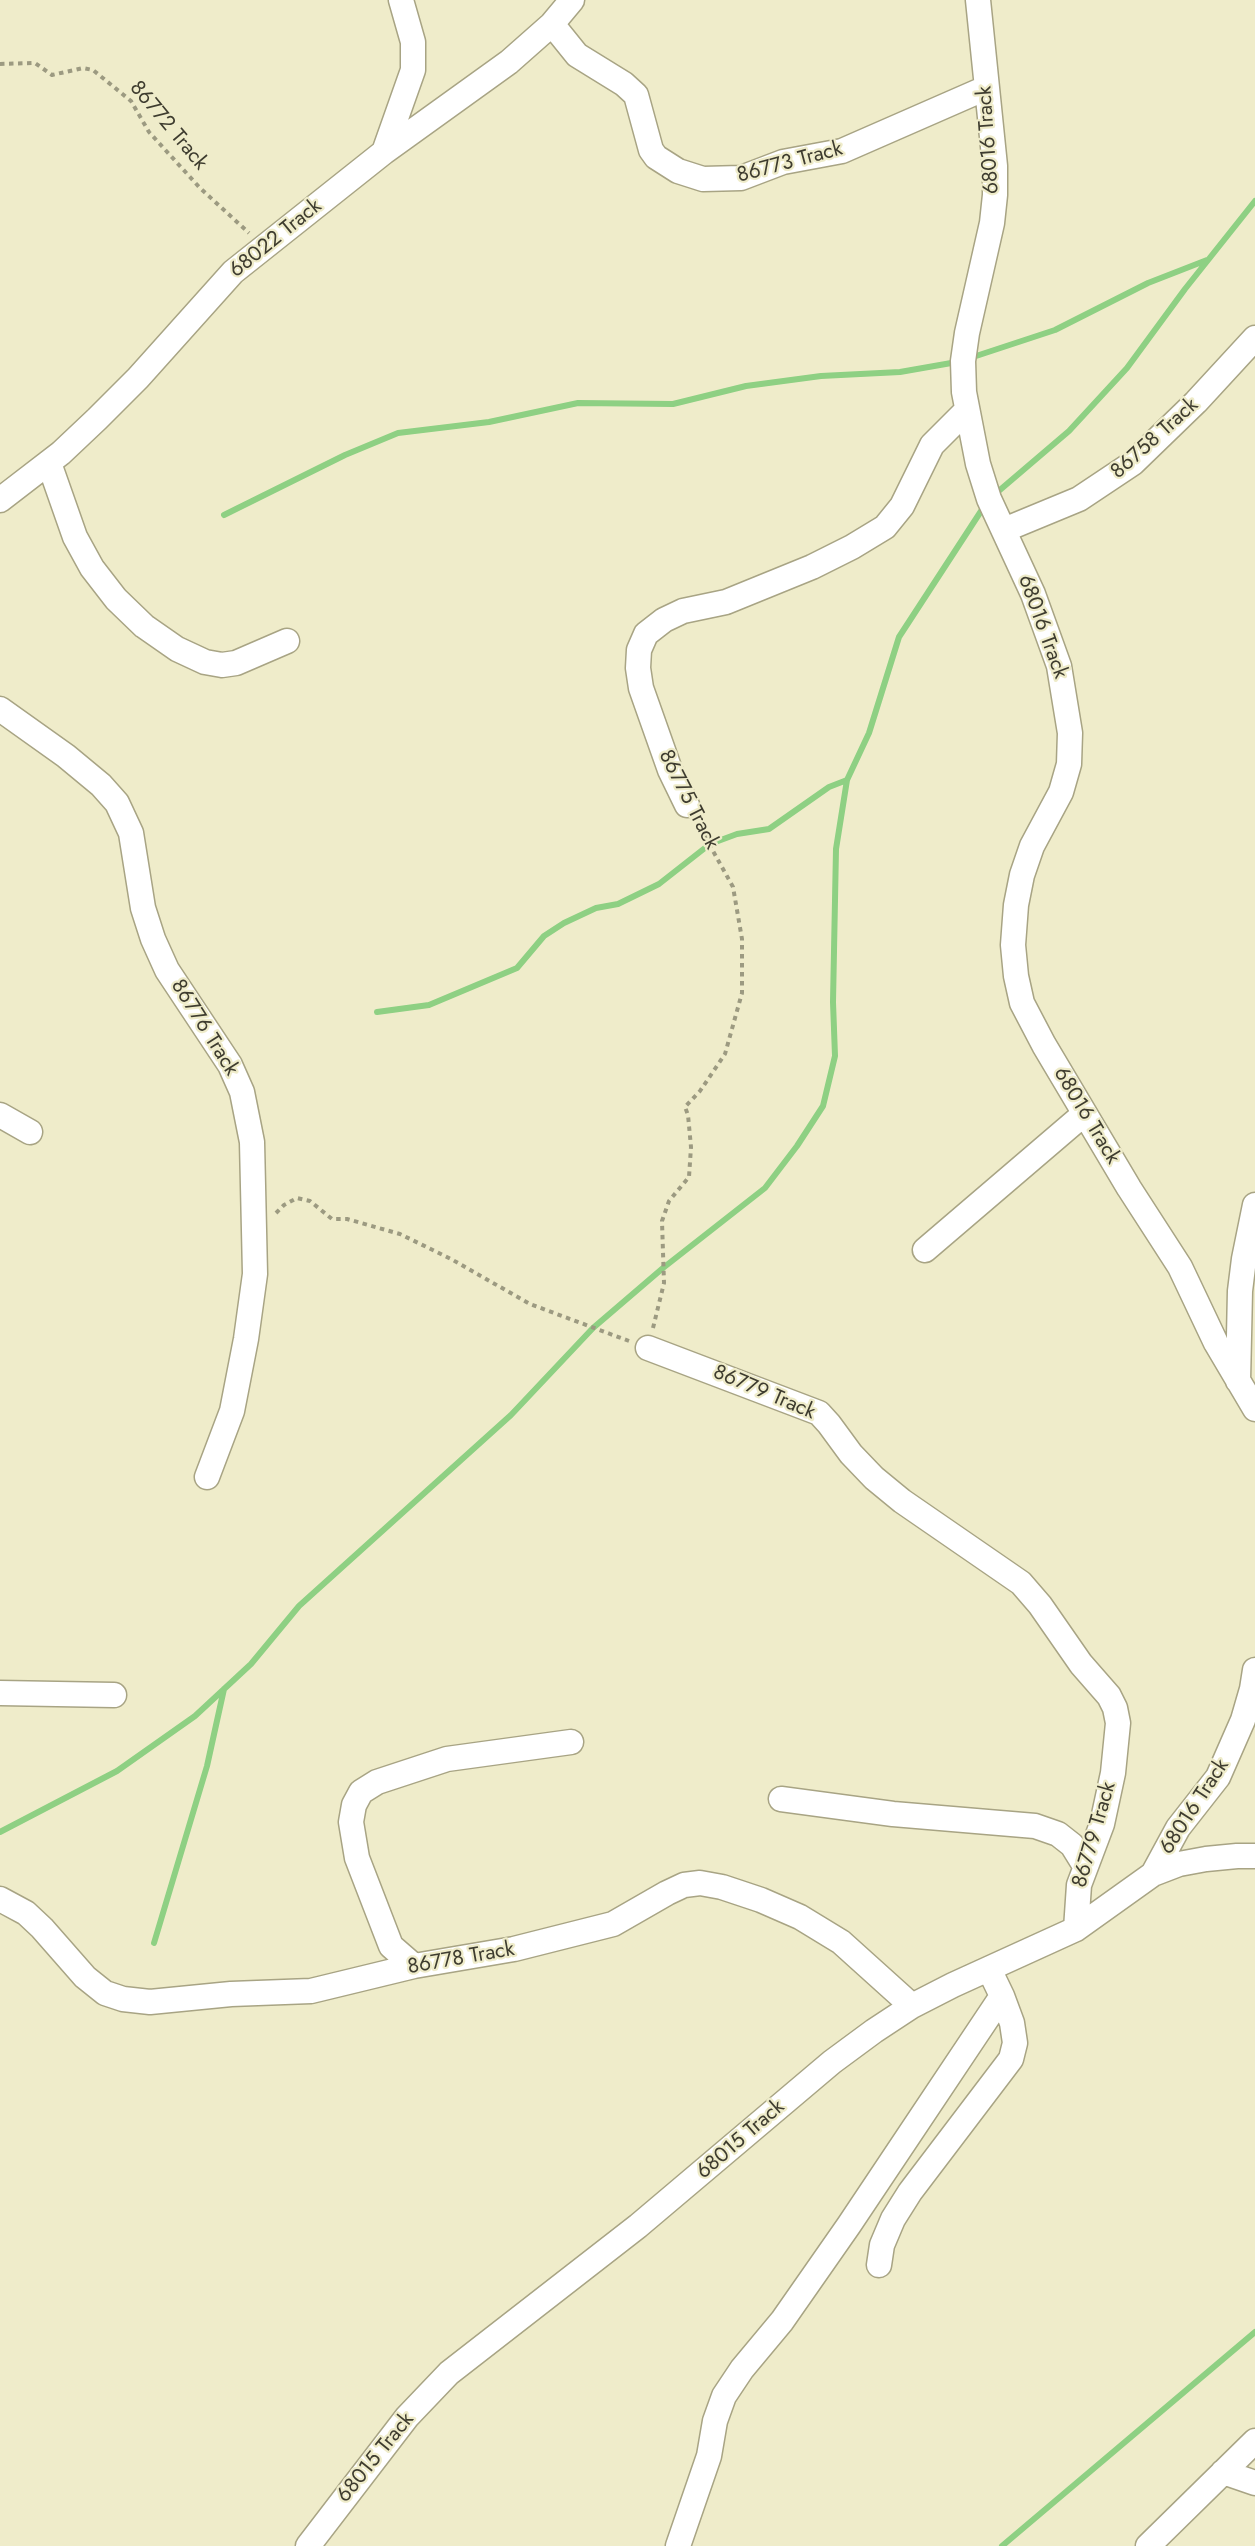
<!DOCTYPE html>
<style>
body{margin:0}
canvas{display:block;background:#efecca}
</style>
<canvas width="1255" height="2546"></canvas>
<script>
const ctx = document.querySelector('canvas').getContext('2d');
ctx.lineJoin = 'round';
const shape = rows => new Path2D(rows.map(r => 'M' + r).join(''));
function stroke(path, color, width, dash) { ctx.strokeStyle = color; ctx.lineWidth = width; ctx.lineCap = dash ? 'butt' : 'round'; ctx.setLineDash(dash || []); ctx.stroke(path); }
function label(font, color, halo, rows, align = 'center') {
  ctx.font = font + ' Jost,sans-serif'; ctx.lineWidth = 4.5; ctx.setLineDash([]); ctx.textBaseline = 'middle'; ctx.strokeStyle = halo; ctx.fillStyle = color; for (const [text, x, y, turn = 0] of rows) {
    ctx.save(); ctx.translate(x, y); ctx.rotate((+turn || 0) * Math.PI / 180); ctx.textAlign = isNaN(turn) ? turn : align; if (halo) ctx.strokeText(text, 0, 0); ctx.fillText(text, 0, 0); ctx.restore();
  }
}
stroke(shape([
 [970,358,1055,330,1148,283,1207,260],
 [994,495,1069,431,1127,368,1185,289,1255,201],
 [224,515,345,455,398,433,489,422,578,403,673,404,746,386,821,376,900,372,957,362],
 [377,1012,429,1005,517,968,544,936,564,923,596,908,618,904,659,884,710,844,737,834,769,829,829,787,847,780],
 [0,1832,117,1771,195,1716,251,1664,299,1606,511,1415,593,1328,663,1268,765,1188,797,1146,823,1106,835,1056,833,1002,836,849,847,780,869,733,899,637,985,505],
 [154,1943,207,1766,224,1689],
 [1002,2546,1255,2332]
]), '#8ed083', 6);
const minor = shape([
 [978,0,995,166,995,195,992,223,967,333,963,361,964,392,978,464,989,499,1033,594,1059,666,1070,733,1069,764,1061,792,1032,846,1022,875,1016,905,1013,945,1016,976,1022,1003,1044,1045,1129,1188,1180,1267,1216,1343,1255,1409],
 [552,24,577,55,624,84,636,95,651,150,656,157,678,171,703,179,741,178,783,162,842,151,986,88],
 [384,152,413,70,413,42,401,0],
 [49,463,75,537,92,568,116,599,144,626,177,649,205,662,222,665,236,663,287,641],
 [0,500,61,453,97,419,138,378,233,272,384,152,509,62,552,24,572,0],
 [1004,530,1079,499,1133,463,1196,402,1255,338],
 [0,709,66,756,101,785,117,803,131,833,143,908,153,939,167,970,230,1065,242,1092,252,1142,255,1274,246,1339,232,1411,207,1477],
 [687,805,670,770,641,688,638,668,639,650,646,634,664,620,683,611,726,602,812,567,852,547,885,527,902,506,932,445,967,410],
 [0,1115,30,1132],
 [925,1250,1084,1114],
 [648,1348,819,1413,829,1424,851,1454,874,1478,902,1501,1021,1583,1040,1605,1081,1664,1109,1696,1115,1708,1118,1723,1113,1773,1102,1824,1079,1885,1076,1929],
 [1238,1381,1240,1291,1244,1259,1255,1205],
 [0,1693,114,1695],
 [781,1799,893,1814,1035,1826,1058,1834,1072,1845,1085,1866],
 [1153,1874,1178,1828,1218,1777,1243,1720,1252,1689,1255,1670],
 [0,1899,26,1913,42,1928,85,1977,105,1993,123,1999,150,2002,231,1994,311,1991,414,1966,514,1949,613,1924,667,1893,684,1885,700,1883,722,1887,761,1900,800,1917,841,1942,912,2006],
 [414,1966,391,1946,357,1858,351,1822,354,1805,361,1792,377,1782,447,1759,571,1742],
 [879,2265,882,2245,893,2219,910,2192,1011,2059,1015,2043,1012,2023,1002,1996],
 [1223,2472,1255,2483],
 [308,2546,407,2417,449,2373,638,2226,832,2062,874,2031,912,2006,953,1985,1076,1929,1153,1874,1179,1864,1206,1859,1237,1856,1255,1856],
 [678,2546,709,2456,715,2421,724,2396,742,2369,782,2321,849,2225,1002,1996,989,1969],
 [1148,2546,1255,2441]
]);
stroke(minor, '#a8a484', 27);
stroke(shape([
 [0,64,35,63,52,75,83,68,93,70,131,101,149,132,200,188,249,233],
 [276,1213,284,1205,297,1198,310,1201,332,1219,347,1219,400,1234,451,1259,530,1304,629,1341],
 [653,1328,664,1283,662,1221,669,1201,689,1177,691,1147,688,1115,685,1107,700,1091,725,1054,742,993,742,939,733,887,698,824]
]), '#9c9a81', 4, [4.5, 4.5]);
stroke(minor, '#fff', 24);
label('21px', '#3e3c2f', '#efecca', [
 ["86772 Track",168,126,50],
 ["68016 Track",989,140,-94],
 ["86773 Track",790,163,-15],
 ["68022 Track",276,239,-39],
 ["86758 Track",1155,439,-42],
 ["68016 Track",1042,627,70],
 ["86775 Track",688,800,63],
 ["86776 Track",204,1028,58],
 ["68016 Track",1086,1116,59],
 ["86779 Track",764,1393,23],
 ["68016 Track",1195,1807,-57],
 ["86779 Track",1095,1835,-74],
 ["86778 Track",461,1959,-10],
 ["68015 Track",741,2140,-41],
 ["68015 Track",376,2458,-51]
]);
</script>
